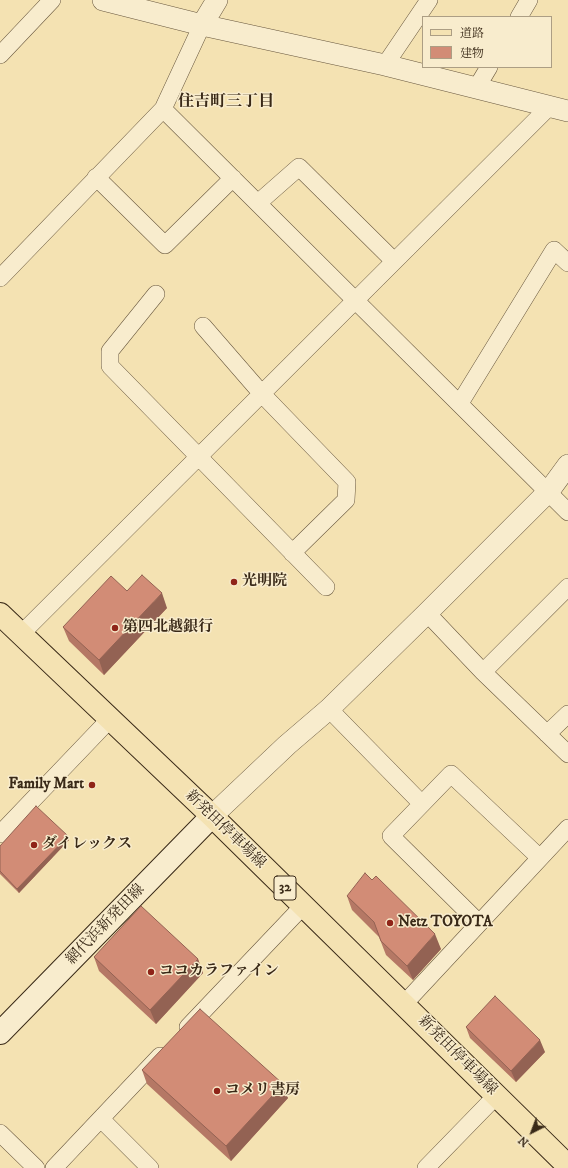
<!DOCTYPE html>
<meta charset="utf-8">
<style>
body{margin:0}
#map{position:relative;width:568px;height:1168px;overflow:hidden;background:#f4e2b2;font-family:"IM FELL DW Pica","Noto Serif JP",serif}
canvas{display:block}
.legend{position:absolute;left:422px;top:16px;width:130px;height:52px;box-sizing:border-box;background:#f8eccd;border:1px solid #ac9e84;margin:0;padding:5px 7px;list-style:none;font-size:12px;color:#392917}
.legend li{display:flex;align-items:center;gap:8px;height:20px}
.legend b{width:20px;border:1px solid #ac9e84}
.north{position:absolute;left:512px;top:1112px;width:40px;height:40px;-webkit-text-stroke:3px #f8eccd;paint-order:stroke;rotate:222deg;font-size:11px;font-weight:700;line-height:16px;text-align:center;color:#392917}
.north::after{content:'';display:block;margin:auto;width:14px;height:18px;background:#392917;clip-path:polygon(50% 0,100% 100%,50% 72%,0 100%)}
</style>
<div id="map">
<canvas width="568" height="1168"></canvas>
<ul class="legend">
<li><b style="height:5px;background:#f4e2b2"></b>道路</li>
<li><b style="height:11px;background:#d28c76"></b>建物</li>
</ul>
<div class="north">N</div>
</div>
<script>
const ctx = document.querySelector('canvas').getContext('2d');
ctx.lineJoin = 'round';
const shape = rows => new Path2D(rows.map(r => 'M' + r).join(''));
function stroke(path, color, width, dash) { ctx.strokeStyle = color; ctx.lineWidth = width; ctx.lineCap = dash ? 'butt' : 'round'; ctx.setLineDash(dash || []); ctx.stroke(path); }
function fill(path, color) { ctx.fillStyle = color; ctx.fill(path, 'evenodd'); }
function label(font, color, halo, rows, align = 'center') {
  ctx.font = font + ' "IM FELL DW Pica","Noto Serif JP",serif'; ctx.lineWidth = 3; ctx.setLineDash([]); ctx.textBaseline = 'middle'; ctx.strokeStyle = halo; ctx.fillStyle = color; for (const [text, x, y, turn = 0] of rows) {
    ctx.save(); ctx.translate(x, y); ctx.rotate((+turn || 0) * Math.PI / 180); ctx.textAlign = isNaN(turn) ? turn : align; if (halo) ctx.strokeText(text, 0, 0); ctx.fillText(text, 0, 0); ctx.restore();
  }
}
const minor = shape([
 [519,17,529,0],
 [0,55,52,0],
 [385,65,429,0],
 [477,87,489,67],
 [163,109,568,512],
 [96,177,165,245,233,178],
 [258,203,299,167,394,261],
 [0,278,163,109,202,25],
 [156,294,110,351,110,366,326,587],
 [203,326,262,394,347,482,346,500,292,553],
 [460,403,554,250,568,263],
 [427,613,483,672,568,754],
 [21,634,549,107],
 [483,672,568,587],
 [329,709,422,804],
 [547,734,568,714],
 [0,834,110,719],
 [479,923,391,836,451,774,540,858],
 [404,1004,568,828],
 [188,1027,303,906],
 [101,1119,150,1168],
 [0,1133,36,1168],
 [54,1168,160,1056],
 [426,1168,496,1096]
]);
const tertiary = shape([
 [103,0,202,25,385,65,568,111],
 [202,25,217,0],
 [212,816,287,745,329,709,427,613,549,491,568,465]
]);
const secondary = shape([
 [0,1033,212,816]
]);
const primary = shape([
 [0,614,212,816,568,1166]
]);
stroke(minor, '#68573e', 18);
stroke(tertiary, '#68573e', 22);
stroke(secondary, '#392917', 24);
stroke(primary, '#392917', 24);
stroke(minor, '#f8eccd', 17);
stroke(tertiary, '#f8eccd', 21);
stroke(secondary, '#f8eccd', 22);
stroke(primary, '#f4e2b2', 22);
fill(shape([
 [127,591,167,608,104,675,69,641,63,627],
 [68,836,69,840,19,893,0,874,0,846],
 [347,896,441,949,413,980,386,955,379,937,352,910],
 [94,957,198,959,203,973,156,1024,99,971],
 [466,1027,545,1052,516,1082,470,1038],
 [142,1070,288,1098,231,1161,147,1084]
]), '#b57865');
fill(shape([
 [162,593,167,608,104,675,99,660],
 [68,836,69,840,19,893,17,889],
 [435,934,441,949,413,980,407,966],
 [198,959,203,973,156,1024,150,1010],
 [540,1040,545,1052,516,1082,511,1071],
 [283,1084,288,1098,231,1161,226,1146]
]), '#936253');
const building = shape([
 [142,575,162,593,99,660,63,627,111,576,127,591,142,575],
 [36,806,68,836,17,889,0,871,0,846,36,806],
 [365,873,372,880,376,876,435,934,407,966,381,941,374,922,347,896,365,873],
 [141,906,198,959,150,1010,94,957,141,906],
 [495,996,540,1040,511,1071,466,1027,495,996],
 [200,1009,283,1084,226,1146,142,1070,200,1009]
]);
fill(building, '#d28c76');
stroke(building, '#936253', 1);
for (const [x, y, r, color] of [
 [234,582,4,"#8f2418"],
 [115,628,4,"#8f2418"],
 [92,785,4,"#8f2418"],
 [34,845,4,"#8f2418"],
 [390,923,4,"#8f2418"],
 [151,972,4,"#8f2418"],
 [217,1091,4,"#8f2418"]
]) { const dot = new Path2D(); dot.arc(x, y, r, 0, 2 * Math.PI); ctx.fillStyle = color; ctx.fill(dot); stroke(dot, '#f8eccd', 1.5); }
for (const [x, y, w] of [
 [285,888,22]
]) { const box = new Path2D(); box.roundRect(x - w / 2, y - 12, w, 24, 3); ctx.fillStyle = '#f8eccd'; ctx.fill(box); stroke(box, '#392917', 1); }
label('bold 14px', '#392917', null, [
 ["32",285,888]
]);
label('bold 15px', '#392917', '#f8eccd', [
 ["光明院",242,582],
 ["第四北越銀行",123,628],
 ["Family Mart",84,785,"right"],
 ["ダイレックス",42,845],
 ["Netz TOYOTA",398,923],
 ["ココカラファイン",159,972],
 ["コメリ書房",225,1091]
], 'left');
label('15px', '#392917', '#f8eccd', [
 ["新発田停車場線",225,830,44],
 ["網代浜新発田線",106,925,-46],
 ["新発田停車場線",457,1056,45]
]);
label('bold 16px', '#392917', '#f8eccd', [
 ["住吉町三丁目",226,103]
]);
</script>
